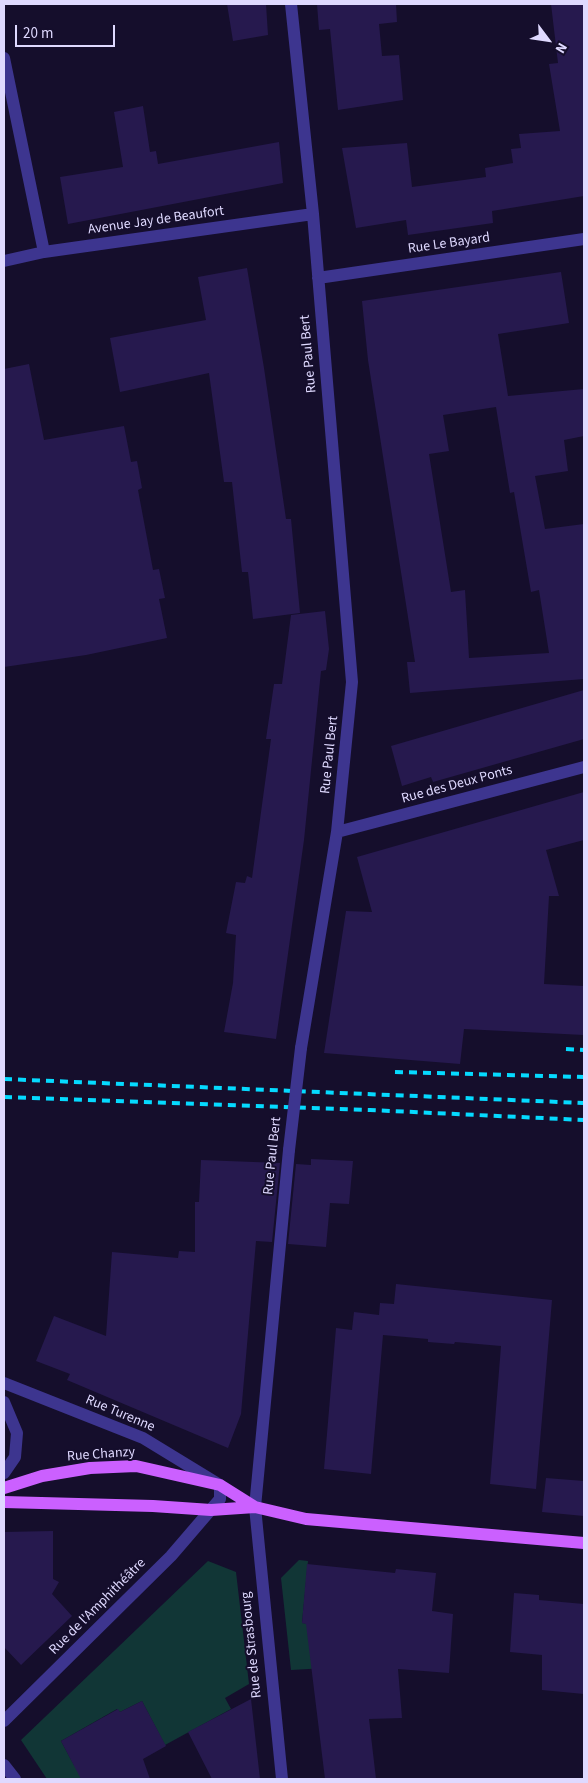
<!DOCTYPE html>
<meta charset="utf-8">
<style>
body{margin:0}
#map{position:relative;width:588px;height:1783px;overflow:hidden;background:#150e2c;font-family:"Source Sans 3",sans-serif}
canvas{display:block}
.frame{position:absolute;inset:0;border:5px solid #dfd9ff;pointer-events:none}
.north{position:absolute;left:523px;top:15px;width:50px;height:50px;-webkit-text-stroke:4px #150e2c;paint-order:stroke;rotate:121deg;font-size:14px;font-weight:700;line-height:20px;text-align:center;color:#dfd9ff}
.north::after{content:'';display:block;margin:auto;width:18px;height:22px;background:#dfd9ff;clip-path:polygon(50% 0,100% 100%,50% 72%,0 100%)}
.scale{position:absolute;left:15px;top:25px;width:100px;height:22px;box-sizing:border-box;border:2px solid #dfd9ff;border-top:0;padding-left:6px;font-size:15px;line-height:18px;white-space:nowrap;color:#dfd9ff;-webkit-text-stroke:4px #150e2c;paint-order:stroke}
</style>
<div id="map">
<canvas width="588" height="1783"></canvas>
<div class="frame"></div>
<div class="north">N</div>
<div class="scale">20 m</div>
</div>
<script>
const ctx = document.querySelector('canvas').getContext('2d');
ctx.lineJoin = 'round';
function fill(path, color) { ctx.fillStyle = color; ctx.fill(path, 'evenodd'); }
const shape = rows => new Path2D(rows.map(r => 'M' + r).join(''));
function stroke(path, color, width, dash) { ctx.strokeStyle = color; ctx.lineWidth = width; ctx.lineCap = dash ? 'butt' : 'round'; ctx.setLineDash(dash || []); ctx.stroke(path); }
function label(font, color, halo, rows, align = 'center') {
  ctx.font = font + ' "Source Sans 3",sans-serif'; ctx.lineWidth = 4; ctx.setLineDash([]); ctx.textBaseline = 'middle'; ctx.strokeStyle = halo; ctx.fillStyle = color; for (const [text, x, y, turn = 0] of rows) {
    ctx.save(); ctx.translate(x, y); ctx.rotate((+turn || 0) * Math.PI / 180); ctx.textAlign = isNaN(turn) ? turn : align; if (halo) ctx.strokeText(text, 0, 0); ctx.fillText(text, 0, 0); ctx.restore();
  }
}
fill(shape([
 [299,1560,308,1561,302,1623,339,1627,361,1666,291,1670,281,1578],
 [208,1561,236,1572,249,1684,225,1698,231,1709,165,1745,142,1701,120,1712,117,1709,61,1741,74,1765,79,1763,87,1779,47,1779,21,1740]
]), '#113636');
fill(shape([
 [227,4,266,4,268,35,233,41],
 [317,4,396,4,397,22,379,24,382,56,399,55,403,100,338,110,330,29,319,30],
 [551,4,584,4,584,196,492,211,493,223,408,235,406,220,356,228,342,148,407,143,412,187,486,177,485,168,513,163,511,149,521,148,519,134,560,131,549,64,558,63],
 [143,106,150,152,156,151,158,164,279,142,283,183,68,224,60,177,123,167,114,112],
 [247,268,264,368,286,519,291,519,300,613,253,619,248,572,242,572,232,482,224,482,209,373,120,392,110,338,206,320,198,277],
 [561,272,569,323,498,334,508,396,584,389,584,436,564,440,568,471,535,476,545,529,584,524,584,679,410,693,407,662,415,662,368,360,362,301],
 [496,407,510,493,514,492,531,592,539,590,549,653,469,658,465,590,451,592,429,454,449,451,443,415],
 [29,364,44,440,124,426,131,462,137,461,142,488,138,490,153,570,159,569,165,598,159,599,167,638,86,655,4,667,4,369],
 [325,611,329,649,326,670,321,671,304,840,276,1039,224,1032,233,983,236,935,226,933,236,882,245,883,247,876,252,878,271,739,266,739,274,684,282,684,291,615],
 [584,690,584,739,433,782,431,777,402,786,391,746],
 [584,792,584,840,546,850,559,896,549,896,544,984,584,986,584,1035,464,1029,460,1064,324,1053,346,911,372,912,357,857],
 [311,1159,353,1161,349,1204,330,1203,326,1247,288,1244,296,1164,311,1165],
 [201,1160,280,1163,272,1242,256,1241,241,1414,228,1448,67,1380,70,1374,36,1361,54,1316,106,1336,112,1252,178,1258,179,1251,195,1252,195,1202,199,1202],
 [396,1284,552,1300,536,1489,490,1484,501,1346,455,1342,454,1344,428,1342,428,1339,383,1335,371,1474,324,1469,336,1328,352,1330,354,1312,379,1315,380,1303,394,1304],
 [546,1478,584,1481,584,1516,542,1512],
 [53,1531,53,1579,59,1582,52,1594,72,1616,21,1665,4,1647,4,1532],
 [307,1564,395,1573,396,1569,436,1573,432,1611,453,1614,449,1673,398,1669,402,1718,369,1719,376,1779,325,1779,306,1624,302,1623],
 [514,1593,539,1595,539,1600,584,1604,584,1694,542,1690,542,1655,510,1652],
 [251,1699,260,1779,212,1779,188,1732],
 [142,1701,166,1746,143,1759,150,1779,81,1779,61,1741,118,1709,120,1712]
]), '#26194e');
stroke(shape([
 [291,4,313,214,352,682,337,832,301,1048],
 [4,58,44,252],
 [4,261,44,252,313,214],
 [318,278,584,239],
 [337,832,584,767],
 [4,1383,143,1438,220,1485,220,1499,171,1556,4,1721],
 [4,1402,17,1433,15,1457,4,1473],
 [4,1765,15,1779],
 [282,1779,255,1507,289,1150]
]), '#3d358f', 12);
stroke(shape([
 [4,1488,42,1476,90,1468,136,1466,220,1485,255,1507],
 [4,1502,153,1506,211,1510,255,1507,306,1519,584,1543]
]), '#cb60ff', 12);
stroke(shape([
 [566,1049,584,1050],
 [395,1072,584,1077],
 [4,1079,584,1103],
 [4,1097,370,1110,584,1120]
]), '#05daff', 4, [8, 6]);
stroke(shape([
 [289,1150,301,1048]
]), '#3d358f', 12);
label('14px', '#dfd9ff', '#150e2c', [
 ["Avenue Jay de Beaufort",156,221,-8],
 ["Rue Le Bayard",449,244,-8],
 ["Rue Paul Bert",309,354,-95],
 ["Rue Paul Bert",330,755,-84],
 ["Rue des Deux Ponts",457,785,-15],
 ["Rue Paul Bert",273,1156,-84],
 ["Rue Turenne",120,1414,23],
 ["Rue Chanzy",101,1455,-4],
 ["Rue de l'Amphithéâtre",98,1607,-45],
 ["Rue de Strasbourg",252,1645,-96]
]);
</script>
